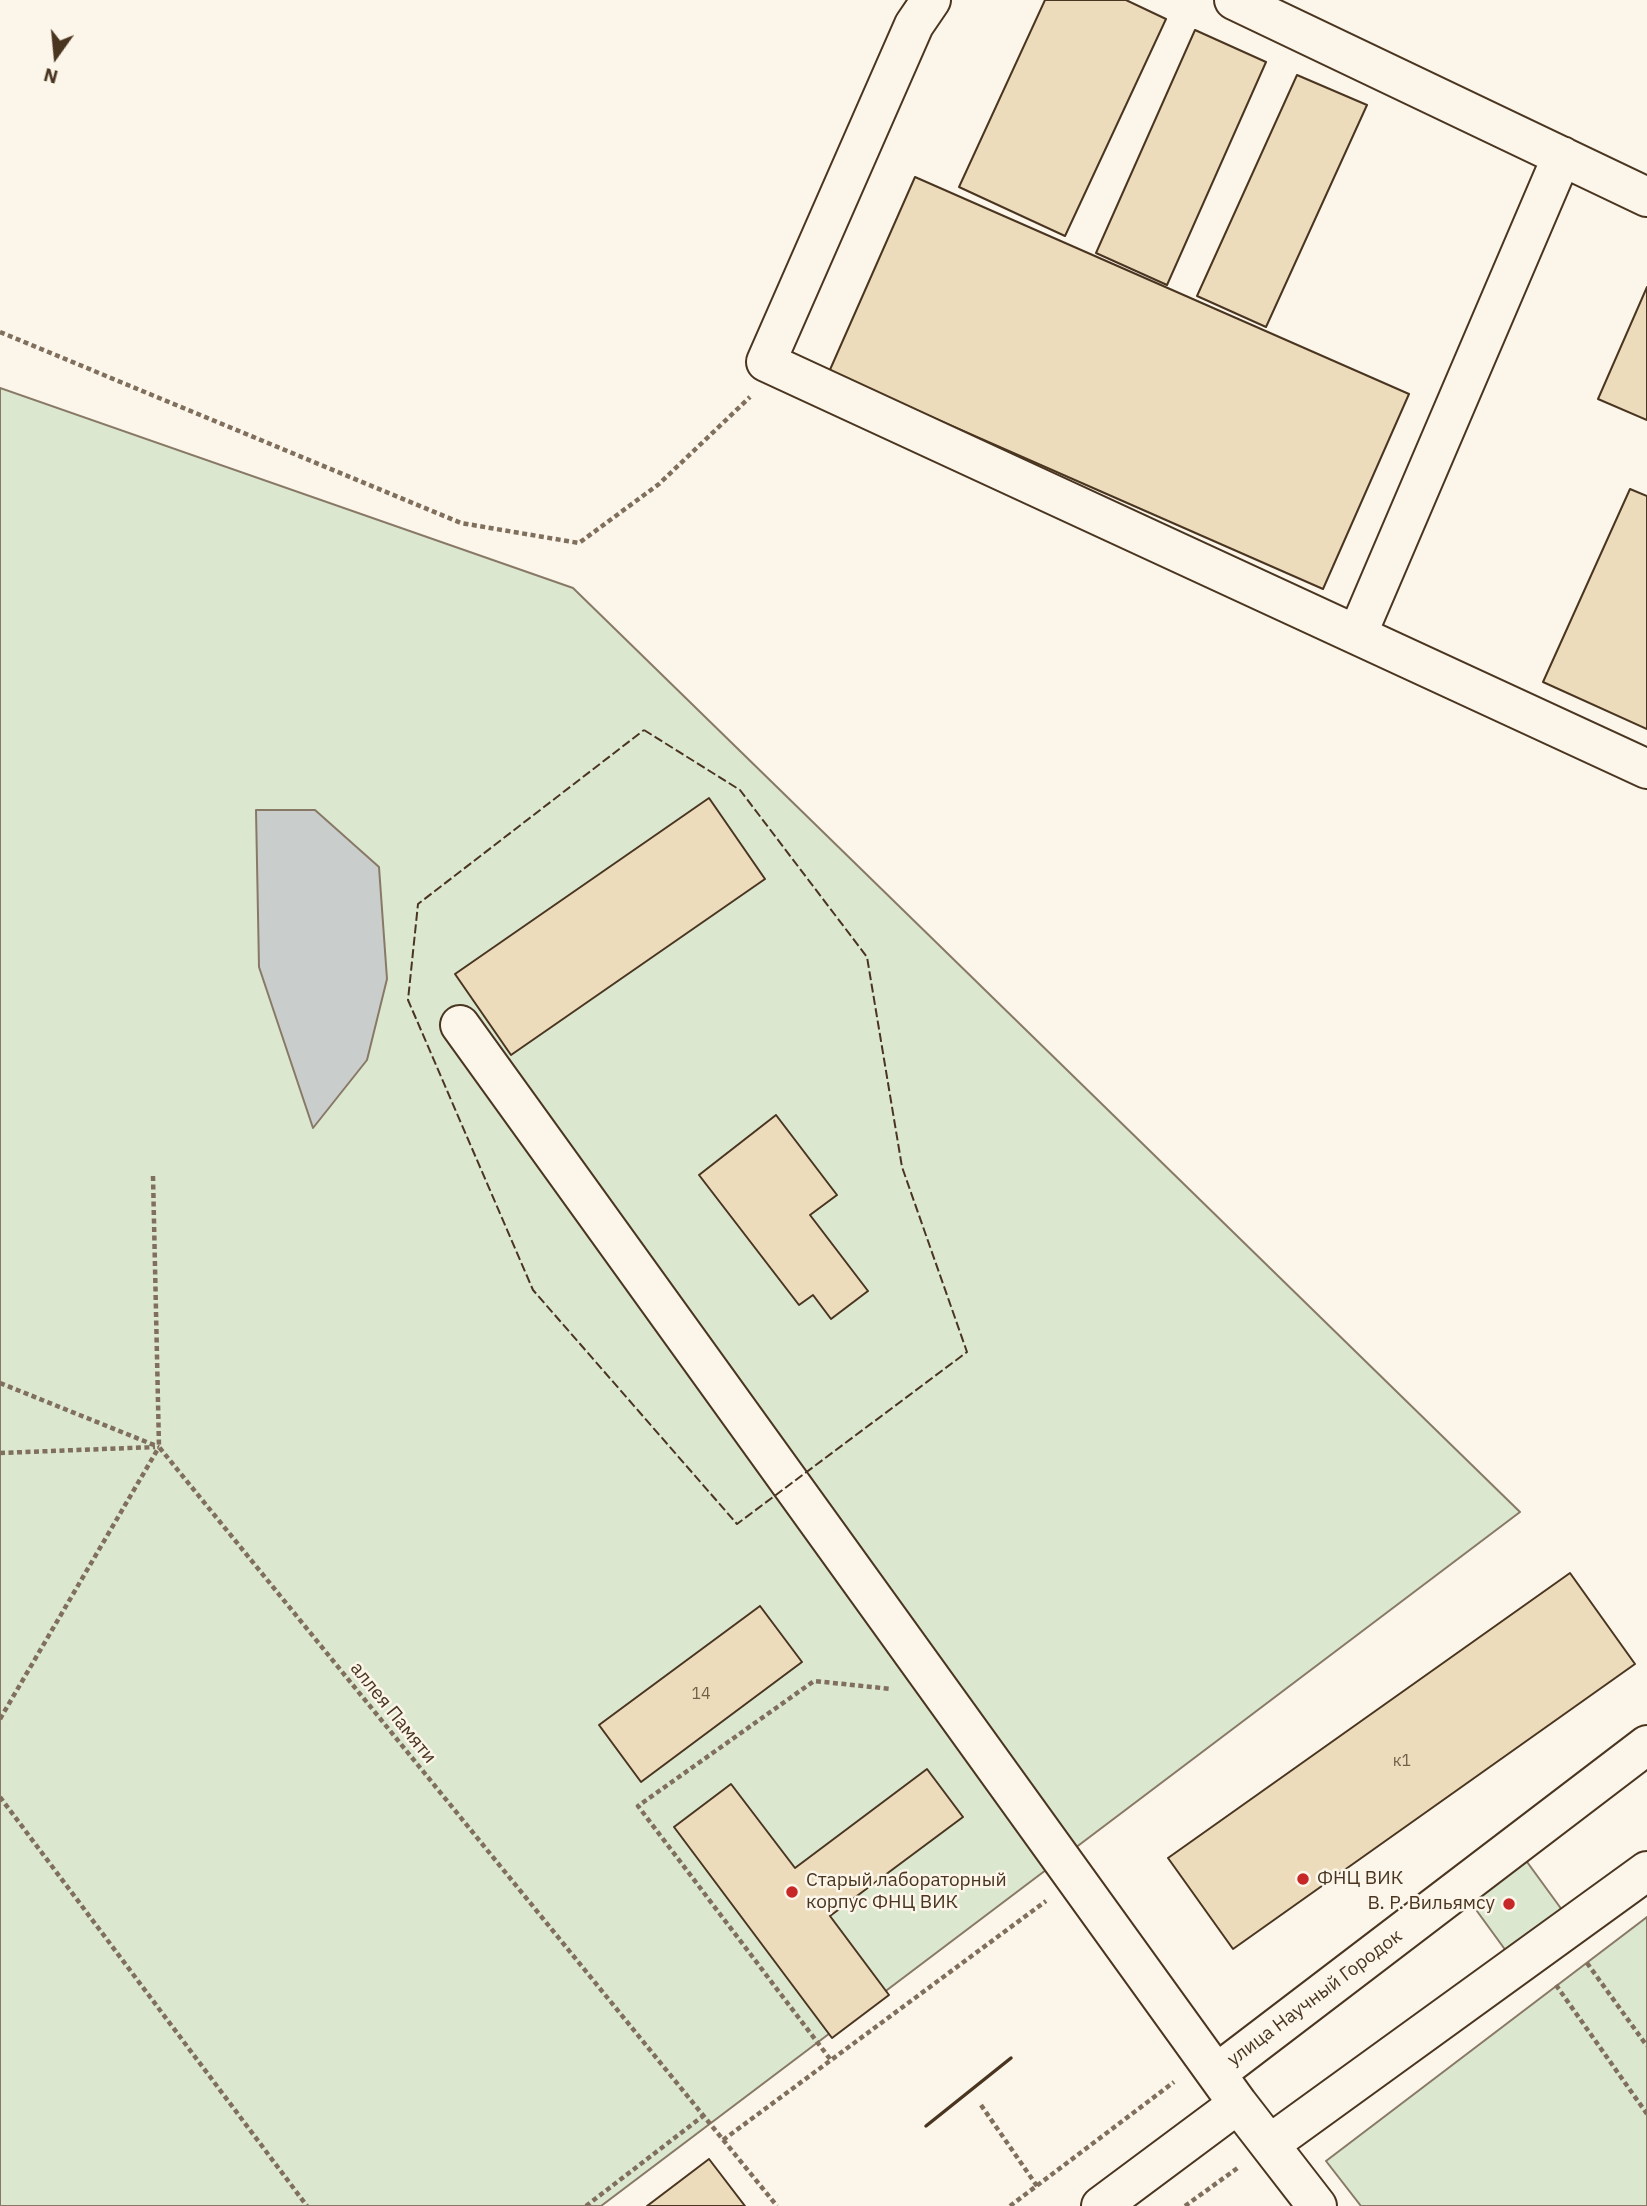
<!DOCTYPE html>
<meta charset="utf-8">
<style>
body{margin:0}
#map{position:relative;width:1647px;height:2206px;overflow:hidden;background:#fbf6e9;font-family:"IBM Plex Sans",sans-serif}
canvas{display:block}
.north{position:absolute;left:21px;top:21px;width:70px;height:70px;-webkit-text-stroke:5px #fbf6e9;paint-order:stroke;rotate:195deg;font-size:19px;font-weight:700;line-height:28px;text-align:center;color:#4a3520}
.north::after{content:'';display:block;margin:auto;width:24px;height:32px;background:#4a3520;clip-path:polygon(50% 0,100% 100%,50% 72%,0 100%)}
</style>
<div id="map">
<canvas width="1647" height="2206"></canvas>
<div class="north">N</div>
</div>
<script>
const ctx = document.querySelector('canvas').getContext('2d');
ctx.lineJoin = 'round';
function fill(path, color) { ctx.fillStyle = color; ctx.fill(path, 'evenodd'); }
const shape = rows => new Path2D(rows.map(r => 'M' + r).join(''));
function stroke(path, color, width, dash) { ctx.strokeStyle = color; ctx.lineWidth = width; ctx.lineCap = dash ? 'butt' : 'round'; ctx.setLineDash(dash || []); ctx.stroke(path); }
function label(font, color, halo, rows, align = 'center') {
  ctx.font = font + ' "IBM Plex Sans",sans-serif'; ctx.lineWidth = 5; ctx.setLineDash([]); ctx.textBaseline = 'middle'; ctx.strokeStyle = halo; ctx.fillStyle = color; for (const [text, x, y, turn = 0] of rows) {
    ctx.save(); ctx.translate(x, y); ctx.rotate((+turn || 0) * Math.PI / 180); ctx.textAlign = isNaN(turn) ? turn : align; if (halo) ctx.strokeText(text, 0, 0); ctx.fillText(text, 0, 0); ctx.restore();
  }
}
const green = shape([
 [0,388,573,588,1520,1512,601,2206,0,2206,0,388],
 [1522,1855,1565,1914,1509,1955,1466,1896,1522,1855],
 [1647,1917,1647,2206,1361,2206,1326,2161,1647,1917]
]);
fill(green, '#dce7d0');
stroke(green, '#887966', 2);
const water = shape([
 [256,810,315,810,379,867,387,979,367,1060,313,1128,259,967,256,810]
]);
fill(water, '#c9cecd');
stroke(water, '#887966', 2);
const building = shape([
 [1045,0,1126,0,1166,19,1065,236,959,187,1045,0],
 [1195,30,1266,62,1167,285,1096,253,1195,30],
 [1297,75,1367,105,1266,327,1197,296,1297,75],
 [915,177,1409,394,1323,589,829,372,915,177],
 [1647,287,1647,420,1598,399,1647,287],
 [1630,489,1647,496,1647,729,1543,682,1630,489],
 [709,798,765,879,511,1055,455,974,709,798],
 [776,1115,837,1195,810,1215,868,1291,831,1319,813,1295,799,1305,699,1175,776,1115],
 [1570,1573,1635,1664,1233,1949,1168,1858,1570,1573],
 [760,1606,802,1662,641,1782,599,1725,760,1606],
 [927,1769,963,1817,830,1916,889,1995,832,2038,674,1827,731,1784,795,1868,927,1769],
 [709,2159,745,2206,647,2206,709,2159]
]);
fill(building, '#ecdcbc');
stroke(building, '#4a3520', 2);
const minor = shape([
 [931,0,914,25,766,362,1647,769],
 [1234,0,1647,197],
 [1357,635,1562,156],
 [460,1025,1238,2104,1317,2206],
 [1217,2073,1647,1745],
 [1270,2144,1647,1871],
 [1101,2206,1238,2104]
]);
stroke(minor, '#4a3520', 42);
stroke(shape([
 [0,332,461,523,579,543,659,484,750,397],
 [153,1176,159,1447,777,2206],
 [0,1383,159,1447],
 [0,1453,155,1447],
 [0,1719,159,1447],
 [0,1797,307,2206],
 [1587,1963,1647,2046],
 [1556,1985,1647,2114],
 [830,2059,638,1806,814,1681,891,1689],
 [981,2105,1037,2186],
 [723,2140,1046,1901],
 [586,2206,703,2116],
 [1010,2206,1174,2082],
 [1185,2206,1239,2167]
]), '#7f6f5c', 4.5, [5, 3.5]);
stroke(minor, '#fbf6e9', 38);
stroke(shape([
 [644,730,740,790,867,957,902,1167,967,1352,737,1524,533,1290,408,1000,418,904,644,730]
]), '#4a3520', 2, [9, 3.5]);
stroke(shape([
 [926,2126,1011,2058]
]), '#4a3520', 3.5);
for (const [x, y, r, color] of [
 [1303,1879,7,"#c62828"],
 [792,1892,7,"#c62828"],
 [1509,1904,7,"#c62828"]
]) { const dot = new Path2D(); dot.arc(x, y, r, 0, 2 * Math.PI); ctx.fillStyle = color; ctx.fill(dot); stroke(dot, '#fbf6e9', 2.5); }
label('16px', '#725f47', null, [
 ["14",701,1694],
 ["к1",1402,1761]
]);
label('19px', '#4a3520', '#fbf6e9', [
 ["аллея Памяти",393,1713,51],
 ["улица Научный Городок",1315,1998,-37]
]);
label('19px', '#4a3520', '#fbf6e9', [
 ["ФНЦ ВИК",1317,1879],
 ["Старый лабораторный",806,1881],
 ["корпус ФНЦ ВИК",806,1903],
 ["В. Р. Вильямсу",1495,1904,"right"]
], 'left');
</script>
